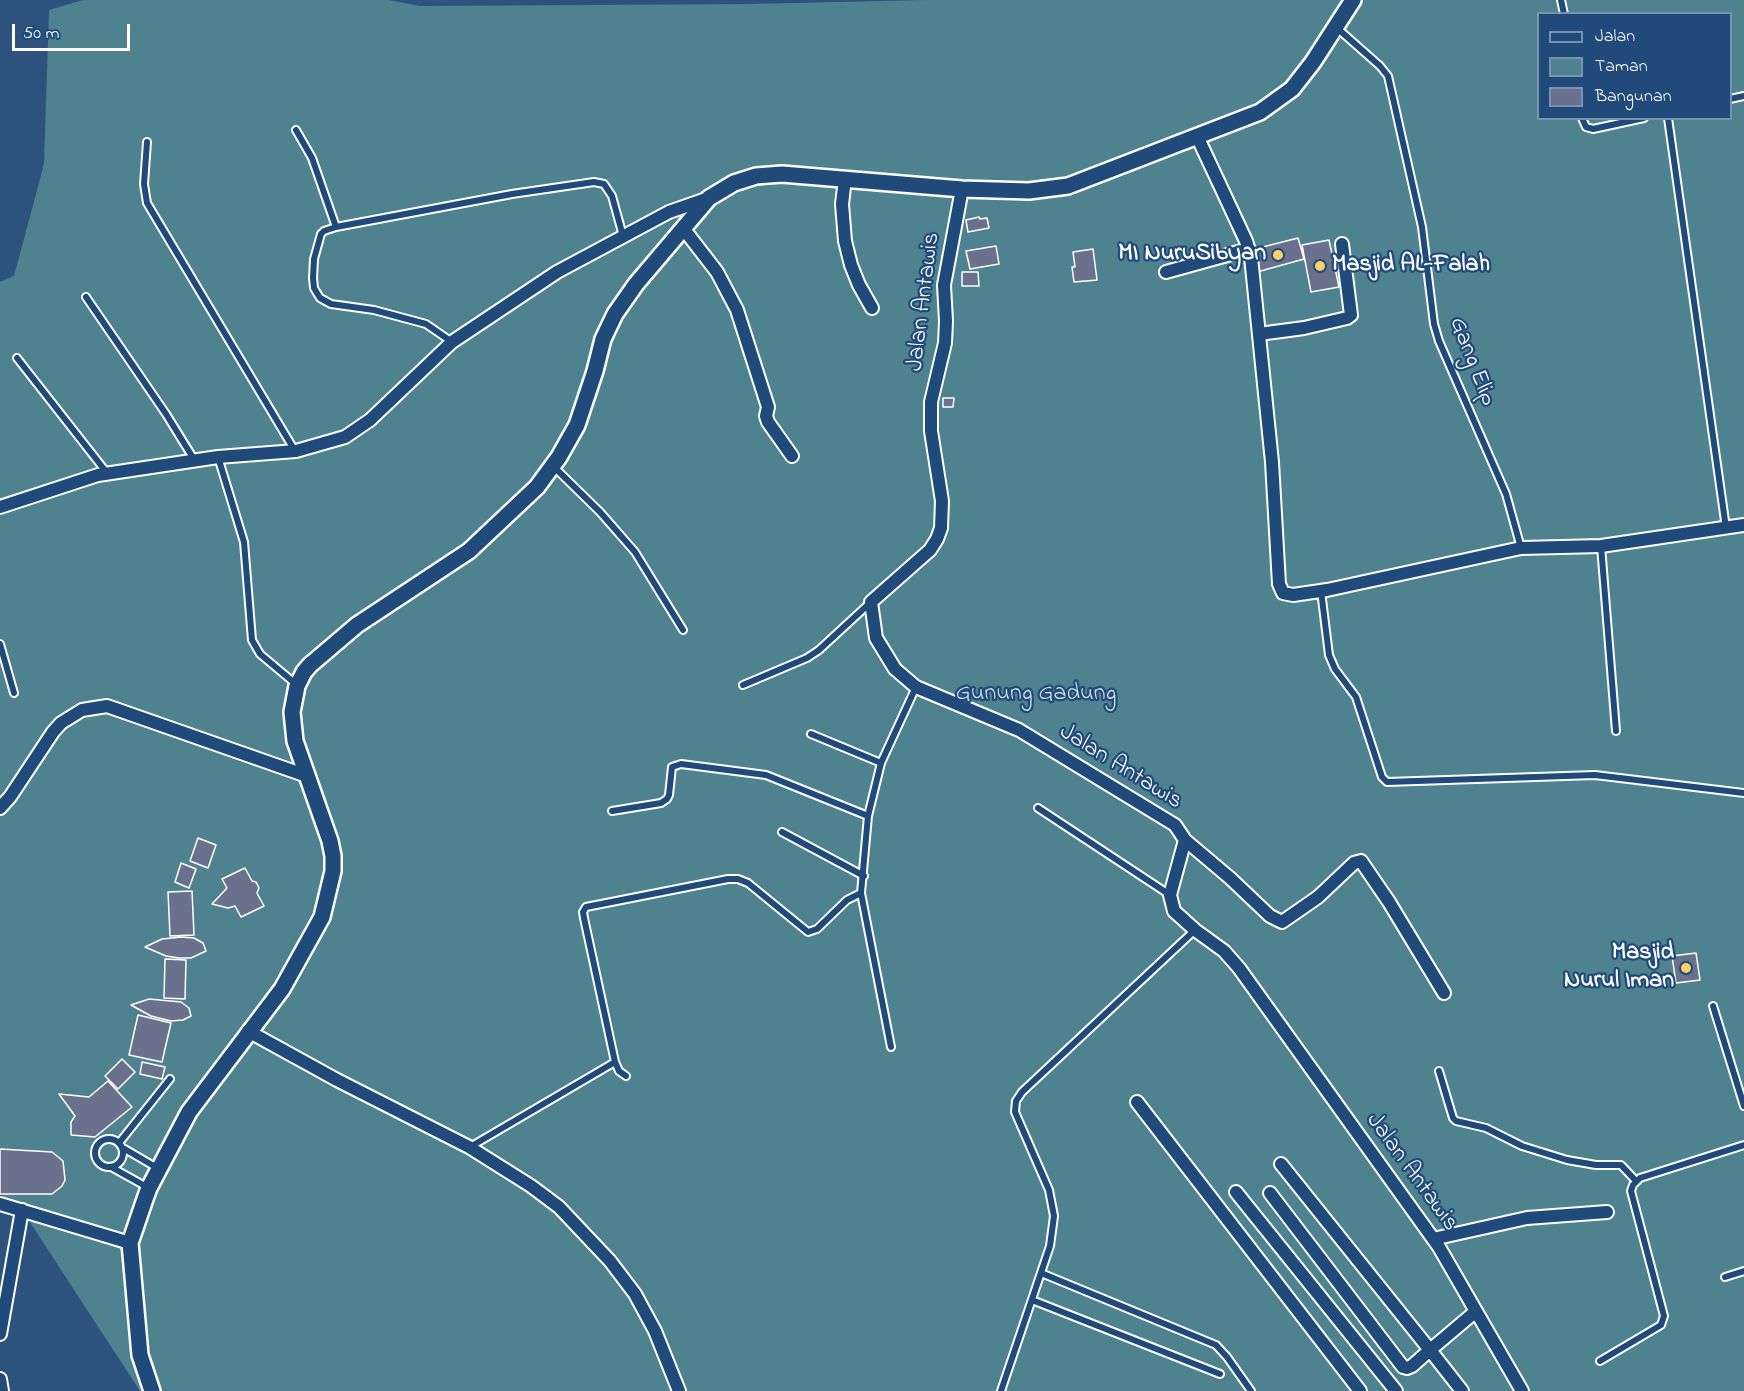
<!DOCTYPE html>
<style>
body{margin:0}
#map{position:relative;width:1744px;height:1391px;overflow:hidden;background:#2e527e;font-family:"Indie Flower",sans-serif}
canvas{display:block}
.legend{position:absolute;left:1537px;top:12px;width:195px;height:108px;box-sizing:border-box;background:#1f4a7a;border:2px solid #7992af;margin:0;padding:8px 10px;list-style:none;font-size:18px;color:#fff}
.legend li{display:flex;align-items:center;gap:12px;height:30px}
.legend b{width:30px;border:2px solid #7992af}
.scale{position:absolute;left:12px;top:24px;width:118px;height:27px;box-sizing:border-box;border:3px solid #fff;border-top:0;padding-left:8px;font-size:18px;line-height:21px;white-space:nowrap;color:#fff;-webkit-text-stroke:4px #1f4a7a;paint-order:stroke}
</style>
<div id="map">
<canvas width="1744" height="1391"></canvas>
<ul class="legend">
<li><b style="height:8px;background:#1f4a7a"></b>Jalan</li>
<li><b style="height:16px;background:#4e828f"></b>Taman</li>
<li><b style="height:16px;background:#6a718d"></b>Bangunan</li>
</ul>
<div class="scale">50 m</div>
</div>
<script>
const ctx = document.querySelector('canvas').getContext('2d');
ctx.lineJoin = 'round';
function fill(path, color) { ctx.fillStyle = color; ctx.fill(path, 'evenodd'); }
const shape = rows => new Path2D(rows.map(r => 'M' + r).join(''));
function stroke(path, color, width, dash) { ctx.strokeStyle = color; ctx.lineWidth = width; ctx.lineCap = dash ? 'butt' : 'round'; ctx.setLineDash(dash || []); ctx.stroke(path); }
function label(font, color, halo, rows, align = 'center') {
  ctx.font = font + ' "Indie Flower",sans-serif'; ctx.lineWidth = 4.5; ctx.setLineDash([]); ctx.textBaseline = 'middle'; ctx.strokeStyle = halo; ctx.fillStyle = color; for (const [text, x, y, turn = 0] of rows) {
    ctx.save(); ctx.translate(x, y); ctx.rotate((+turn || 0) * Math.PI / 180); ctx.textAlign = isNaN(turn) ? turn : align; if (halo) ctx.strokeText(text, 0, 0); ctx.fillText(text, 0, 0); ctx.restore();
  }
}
fill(shape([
 [83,0,389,0,420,6,751,4,926,0,1744,0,1744,1391,140,1391,22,1210,0,1194,0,282,14,276,44,164,49,10],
 [1538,14,1730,14,1730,118,1538,118]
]), '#4e828f');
const building = shape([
 [979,217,980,219,987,218,989,228,968,232,966,220,979,217],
 [1298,238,1304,259,1257,272,1251,250,1298,238],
 [1329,240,1339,287,1311,292,1302,245,1329,240],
 [996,246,999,264,970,269,966,251,996,246],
 [1093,249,1097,280,1074,282,1072,267,1075,267,1073,252,1093,249],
 [962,272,978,272,979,286,962,286,962,272],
 [943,398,954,398,953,407,943,407,943,398],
 [198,838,216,845,208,868,190,861,198,838],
 [181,863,196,869,189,888,175,882,181,863],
 [245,868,252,881,256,882,259,888,257,893,264,906,241,917,235,906,228,908,212,904,227,888,222,879,245,868],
 [192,891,194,935,170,936,168,892,192,891],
 [181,937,194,938,203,943,206,951,191,958,179,958,166,956,145,947,162,939,181,937],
 [1696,953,1700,980,1676,983,1672,956,1696,953],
 [165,959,186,960,185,999,164,998,165,959],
 [149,999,181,1002,189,1008,191,1016,183,1020,171,1021,151,1016,131,1005,149,999],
 [138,1015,171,1023,162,1062,129,1055,138,1015],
 [122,1059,135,1072,118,1089,105,1076,122,1059],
 [142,1062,165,1067,162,1079,140,1074,142,1062],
 [108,1081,132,1107,95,1137,71,1135,71,1122,75,1116,59,1094,89,1097,108,1081],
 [0,1149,52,1152,63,1161,65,1180,62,1186,52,1194,0,1194,0,1149]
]);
fill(building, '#6a718d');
stroke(building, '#fff', 1.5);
const service = shape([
 [1561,0,1564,14],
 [1337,28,1380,66,1388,76,1422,227,1434,324,1439,341,1506,494,1521,548],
 [1730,99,1744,96],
 [1582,118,1586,127,1593,129,1644,118],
 [1668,118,1726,528],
 [296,130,312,158,336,227],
 [147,142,144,184,147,203,295,451],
 [86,297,166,414,195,461],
 [452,342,426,324,374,310,331,304,320,298,314,288,313,278,314,259,321,234,324,231,336,227,512,194,594,182,604,184,612,196,623,236],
 [17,358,107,473],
 [218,457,244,542,252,640,260,654,297,685],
 [553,466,600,512,635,552,683,630],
 [1601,546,1616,731],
 [1321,591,1329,655,1335,669,1356,697,1382,777,1387,782,1595,775,1744,793],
 [0,644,14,693],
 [743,685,807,658,819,650,871,602],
 [811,734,881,763],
 [1038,808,1170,895],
 [612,811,661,803,667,799,669,795,672,767,681,764,766,775,868,816],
 [782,832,864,876],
 [1713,1006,1744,1106],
 [891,1047,861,893,868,816,881,763,916,687],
 [1439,1071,1453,1118,1456,1121,1486,1128,1522,1146,1567,1160,1596,1165,1621,1165,1636,1181],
 [626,1076,619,1071,615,1062,584,918,583,912,586,907,728,879,738,879,748,883,808,932,817,929,847,900,861,893],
 '95 1153a14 14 0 1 1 28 0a14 14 0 1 1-28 0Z',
 [119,1143,170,1079],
 [470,1147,615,1062],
 [123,1148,159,1169],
 [111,1167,147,1187],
 [1041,1273,1216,1345,1227,1357,1251,1391],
 [1725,1277,1744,1271],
 [1032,1300,1220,1374],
 [1600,1361,1661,1325,1664,1316,1631,1191,1633,1185,1640,1178,1744,1145],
 [1001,1391,1050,1246,1054,1216,1049,1190,1015,1112,1016,1101,1022,1092,1195,930]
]);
const minor = shape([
 [1197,136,1246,241,1251,257,1272,462,1279,584,1283,593,1293,595,1327,590,1521,548,1601,546,1744,525],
 [845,179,842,204,845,241,851,265,859,285,872,308],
 [962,189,944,285,946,321,945,343,931,402,931,431,942,501,941,528,937,539,930,550,871,602,876,638,895,669,916,687,1019,730,1175,825,1185,840,1170,895,1174,911,1195,930,1224,951,1239,968,1439,1247,1522,1391],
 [683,228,717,272,737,310,768,407,766,416,768,422,792,456],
 [1166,272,1249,249],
 [1259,334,1304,328,1347,318,1351,315,1342,244],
 [0,507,98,475,218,457,296,451,345,437,370,420,452,342,557,272,669,212,709,198],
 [0,808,10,797,53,732,61,723,82,710,107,706,307,776],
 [1185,840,1230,878,1270,916,1282,922,1318,897,1354,863,1361,861,1389,902,1444,993],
 [248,1031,337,1080,469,1147,531,1186,559,1207,610,1261,635,1294,655,1331,679,1391],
 [1137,1102,1360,1391],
 [1281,1164,1430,1350,1475,1312],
 [1236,1192,1396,1391],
 [1270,1193,1403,1367,1407,1368,1412,1366,1430,1350,1462,1391],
 [0,1204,130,1243],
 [1433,1239,1527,1218,1607,1212],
 [0,1334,22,1210],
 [0,1379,2,1391]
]);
const tertiary = shape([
 [152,1391,140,1355,130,1243,145,1199,149,1188,189,1112,282,989,322,917,333,871,333,856,330,841,295,741,292,712,297,686,304,672,310,665,357,625,469,551,537,487,559,457,577,425,595,371,603,339,615,314,636,284,709,198,734,183,756,176,782,174,962,189,1029,191,1068,186,1260,112,1292,89,1313,62,1353,0]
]);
stroke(service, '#fff', 10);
stroke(minor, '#fff', 16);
stroke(tertiary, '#fff', 20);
stroke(service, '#1f4a7a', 6);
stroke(minor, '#1f4a7a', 12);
stroke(tertiary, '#1f4a7a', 15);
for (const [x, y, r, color] of [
 [1278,255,6,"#ffd166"],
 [1320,266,6,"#ffd166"],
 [1686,968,6,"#ffd166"]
]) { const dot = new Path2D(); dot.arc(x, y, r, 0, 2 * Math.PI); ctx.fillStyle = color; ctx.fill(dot); stroke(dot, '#1f4a7a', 2); }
label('bold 24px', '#fff', '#1f4a7a', [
 ["MI NuruSibyan",1266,255],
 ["Masjid AL-Falah",1332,266,"left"],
 ["Masjid",1674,954],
 ["Nurul Iman",1674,982]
], 'right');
label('24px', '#fff', '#1f4a7a', [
 ["Jalan Antawis",925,302,-83],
 ["Gang Elip",1471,362,69],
 ["Jalan Antawis",1120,768,32],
 ["Jalan Antawis",1411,1173,54]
]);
label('24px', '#d3e0e3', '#1f4a7a', [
 ["Gunung Gadung",1036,695]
]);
</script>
